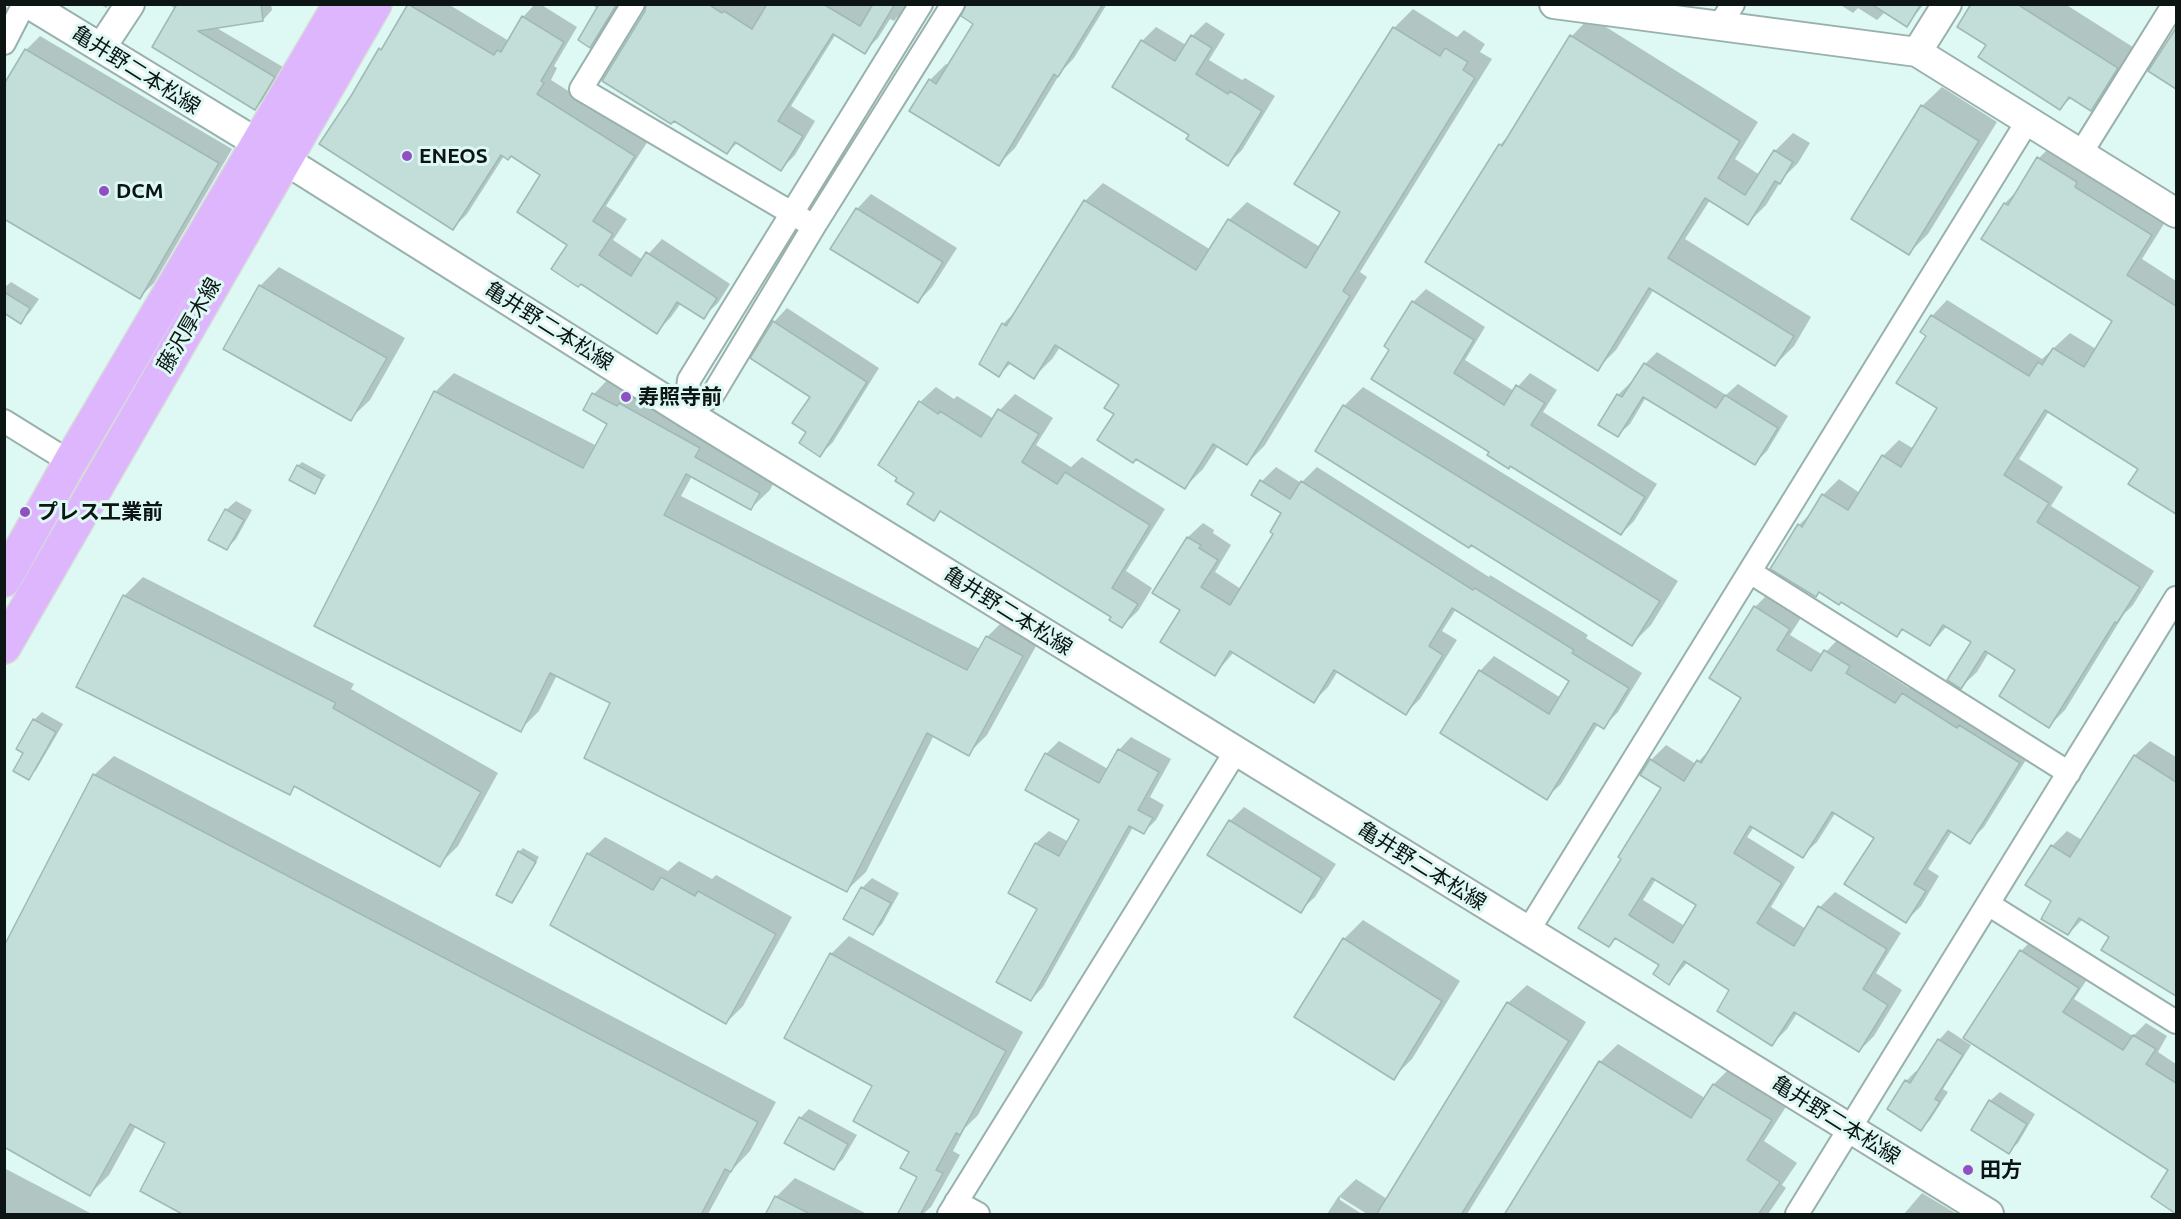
<!DOCTYPE html>
<meta charset="utf-8">
<style>
body{margin:0}
#map{position:relative;width:2181px;height:1219px;overflow:hidden;background:#def8f3;font-family:Ubuntu,sans-serif}
canvas{display:block}
.frame{position:absolute;inset:0;border:6px solid #0c1514;pointer-events:none}
</style>
<div id="map">
<canvas width="2181" height="1219"></canvas>
<div class="frame"></div>
</div>
<script>
const ctx = document.querySelector('canvas').getContext('2d');
ctx.lineJoin = 'round';
function fill(path, color) { ctx.fillStyle = color; ctx.fill(path, 'evenodd'); }
const shape = rows => new Path2D(rows.map(r => 'M' + r).join(''));
function stroke(path, color, width, dash) { ctx.strokeStyle = color; ctx.lineWidth = width; ctx.lineCap = dash ? 'butt' : 'round'; ctx.setLineDash(dash || []); ctx.stroke(path); }
function label(font, color, halo, rows, align = 'center') {
  ctx.font = font + ' Ubuntu,"Noto Sans JP",sans-serif'; ctx.lineWidth = 6; ctx.setLineDash([]); ctx.textBaseline = 'middle'; ctx.strokeStyle = halo; ctx.fillStyle = color; for (const [text, x, y, turn = 0] of rows) {
    ctx.save(); ctx.translate(x, y); ctx.rotate((+turn || 0) * Math.PI / 180); ctx.textAlign = isNaN(turn) ? turn : align; if (halo) ctx.strokeText(text, 0, 0); ctx.fillText(text, 0, 0); ctx.restore();
  }
}
fill(shape([
 [100,4,110,4,106,8],
 [168,4,271,4,272,10,263,20,215,27,283,67,264,99,255,109,176,9],
 [410,4,448,4,509,41,523,17,535,4,540,4,577,27,554,66,557,68,551,80,648,141,606,206,627,219,613,240,643,260,662,239,730,284,718,303,703,317,681,303,671,317,657,332,569,244,543,175,511,155,504,156,467,214,453,228,352,96],
 [591,4,622,4,604,32,590,46,598,9],
 [648,4,909,4,894,21,890,19,878,38,864,52,836,34,791,106,815,121,795,155,781,169,738,142,727,153,646,12],
 [967,4,1107,4,1074,58,1061,72,1015,148,999,164,930,80,946,64,949,66,975,23],
 [1839,4,1924,4,1907,25,1885,12,1877,20,1858,8,1853,13],
 [1973,4,2065,4,2136,49,2110,90,2091,109,2072,97,2060,108,1988,45],
 [4,6,10,9,4,20],
 [1413,9,1457,37,1464,30,1485,44,1480,52,1492,59,1360,272,1367,277,1265,445,1247,464,1218,446,1203,469,1185,487,1116,413,1121,385,1060,347,1052,359,1034,377,1011,363,999,375,1003,324,1018,309,1085,201,1103,183,1211,250,1229,220,1247,202,1320,247,1342,212,1296,183,1394,28],
 [1590,17,1758,122,1735,159,1760,175,1775,151,1793,133,1810,143,1798,163,1782,179,1766,205,1748,223,1710,200,1685,239,1811,317,1794,346,1775,365,1654,289,1616,350,1597,369,1500,145,1511,133,1572,36],
 [1206,22,1225,34,1209,60,1242,80,1245,78,1275,96,1242,150,1228,164,1191,134,1142,41,1156,27,1186,45,1192,36],
 [2176,30,2176,88,2150,71],
 [40,36,232,149,154,283,140,297,26,50],
 [1942,87,1997,122,1928,234,1909,253,1922,106],
 [2054,143,2167,219,2142,259,2176,281,2176,498,2168,507,2140,469,2049,411,2019,459,2063,487,2051,506,2154,571,2133,605,2124,614,2065,710,2049,726,2017,669,1989,652,1977,672,1961,687,1973,642,1947,626,1930,645,1903,628,1896,635,1841,600,1820,591,1816,596,1799,525,1813,511,1823,495,1839,479,1860,493,1883,456,1899,440,1914,449,1939,408,1928,335,1932,316,1947,300,2042,359,2070,333,2096,349,2114,320,2005,203,2020,188,2039,158],
 [871,194,957,248,932,287,918,302,857,209],
 [279,267,405,338,370,400,350,419,260,286],
 [11,282,39,299,30,312,21,322,4,312,4,288],
 [1426,289,1485,327,1465,360,1514,391,1530,373,1557,390,1543,412,1657,484,1634,521,1621,534,1491,452,1391,349,1413,302],
 [787,308,879,368,833,442,820,455,808,431,812,396,753,358,774,322],
 [1657,352,1726,395,1738,384,1788,416,1767,451,1755,463,1646,397,1630,424,1618,435,1618,395,1630,383,1632,385,1645,364],
 [454,373,597,446,609,423,585,410,594,394,612,375,778,474,770,490,751,508,692,476,681,496,980,649,987,637,1006,618,1041,637,987,735,968,754,934,735,866,872,847,890,612,703,557,675,539,711,520,730,435,392],
 [936,387,954,399,957,396,994,419,1000,410,1015,394,1053,418,1036,445,1071,467,1082,457,1165,509,1126,571,1152,588,1138,611,1122,626,1113,616,942,510,933,519,916,493,920,402],
 [1363,387,1678,581,1651,625,1632,644,1344,406],
 [302,462,326,475,315,492,298,466],
 [1276,467,1301,483,1317,467,1489,577,1490,575,1588,635,1586,638,1642,673,1618,712,1603,727,1598,724,1561,784,1546,798,1480,671,1494,656,1561,698,1572,681,1456,609,1442,631,1457,640,1420,699,1406,713,1338,671,1328,687,1314,701,1234,652,1215,674,1182,610,1154,593,1188,537,1203,523,1214,530,1213,533,1231,545,1215,572,1241,589,1275,533,1283,512,1262,481],
 [236,501,252,510,236,539,227,548,226,510],
 [143,577,354,684,351,689,498,773,458,846,439,865,296,786,289,793,124,596],
 [1770,592,1804,613,1790,635,1823,655,1841,636,1864,651,1860,657,1909,688,1918,679,2034,747,1984,827,1969,842,1952,831,1928,869,1939,876,1921,906,1906,921,1876,837,1836,812,1817,842,1802,856,1754,827,1747,837,1795,867,1771,907,1806,929,1820,907,1835,892,1901,933,1876,973,1902,990,1874,1036,1859,1051,1798,1012,1787,1029,1772,1044,1732,990,1688,962,1669,983,1661,965,1617,937,1609,946,1623,858,1663,787,1651,760,1666,745,1696,764,1713,746,1743,698,1755,607],
 [1656,879,1698,905,1685,926,1643,900],
 [42,712,63,724,36,770,28,778,25,752,34,720],
 [1131,737,1171,759,1150,797,1164,805,1156,820,1144,832,1133,827,1043,987,1031,1000,1039,909,1010,892,1036,843,1049,831,1069,842,1081,819,1027,789,1046,754,1059,741,1108,769,1119,750],
 [2150,741,2176,757,2176,994,2148,976,2111,937,2083,919,2068,934,2054,901,2052,846,2067,831,2082,840,2135,755],
 [114,756,776,1102,750,1151,732,1170,708,1214,188,1214,167,1142,136,1126,109,1175,90,1194,4,949,94,775],
 [1244,807,1336,864,1315,897,1300,911,1230,821],
 [605,837,668,871,679,861,712,879,716,875,792,917,743,1006,726,1023,588,854],
 [523,848,539,857,512,902,519,852],
 [872,878,899,893,882,924,872,934,845,919,862,888],
 [1363,920,1460,981,1412,1059,1393,1078,1344,939],
 [849,936,1023,1032,978,1115,965,1128,953,1151,960,1155,931,1207,923,1214,898,1214,919,1177,911,1151,831,954],
 [2033,939,2090,975,2074,999,2133,1036,2146,1023,2167,1036,2158,1052,2176,1064,2176,1206,2173,1210,2170,1170,2021,951],
 [1527,985,1586,1022,1467,1214,1367,1214,1340,1197,1340,1200,1362,1214,1327,1214,1338,1197,1356,1179,1387,1199,1508,1003],
 [1948,1030,1971,1045,1943,1089,1948,1092,1930,1120,1921,1129,1889,1108,1906,1081,1916,1071,1917,1072,1939,1040],
 [1618,1044,1705,1098,1714,1084,1732,1066,1789,1102,1764,1141,1797,1163,1782,1185,1786,1188,1768,1214,1506,1214,1600,1062],
 [2000,1092,2035,1114,2018,1143,2008,1152,1990,1101],
 [809,1109,857,1135,843,1159,834,1168,800,1118],
 [4,1168,92,1214,4,1214],
 [795,1178,867,1214,767,1214,776,1197],
 [1922,1193,1957,1214,1904,1214]
]), '#0003');
const building = shape([
 [177,4,261,4,263,21,198,31,275,77,255,110,152,47,177,4],
 [408,4,494,55,497,50,501,52,522,16,564,42,541,81,544,83,537,94,635,156,593,221,613,234,599,255,631,276,646,252,717,298,704,319,677,302,657,334,581,284,578,287,551,269,567,245,517,212,540,175,511,156,508,160,501,155,453,230,319,144,351,96,379,48,381,50,408,4],
 [599,4,617,4,590,48,578,40,599,4],
 [646,4,708,4,722,13,724,11,752,29,767,4,823,4,860,26,873,4,895,4,865,54,833,34,778,121,803,136,781,171,735,142,727,154,674,121,671,124,602,81,645,11,646,4],
 [966,4,1103,4,1058,77,1054,74,999,166,909,111,929,79,936,84,973,24,961,16,966,4],
 [1871,4,1921,4,1907,27,1871,4],
 [1971,4,2017,4,2118,68,2091,111,2069,97,2060,110,1978,57,1986,45,1957,27,1971,4],
 [1393,27,1440,56,1445,48,1468,62,1463,70,1475,78,1343,291,1350,296,1247,465,1213,444,1185,489,1136,459,1133,463,1097,440,1114,414,1104,408,1119,385,1055,345,1034,379,1008,362,999,377,979,364,1002,323,1006,326,1084,200,1196,270,1228,219,1306,268,1340,212,1294,184,1393,27],
 [2176,28,2176,89,2148,71,2176,28],
 [1191,35,1212,48,1196,74,1228,94,1230,91,1262,111,1228,166,1186,139,1189,135,1112,87,1141,40,1175,61,1191,35],
 [1570,35,1740,141,1718,178,1745,195,1774,150,1793,162,1780,184,1775,181,1748,225,1705,198,1668,258,1794,336,1775,366,1649,288,1598,371,1425,262,1499,144,1502,146,1570,35],
 [25,49,219,163,140,299,4,219,4,84,25,49],
 [1921,105,1979,141,1909,255,1851,219,1921,105],
 [2037,157,2077,182,2075,187,2152,235,2127,275,2176,306,2176,514,2128,484,2138,469,2045,410,2004,475,2049,503,2037,522,2140,587,2117,623,2115,622,2049,728,1999,696,2015,670,1985,651,1961,689,1947,680,1971,642,1943,625,1930,646,1902,629,1897,637,1841,602,1839,605,1819,592,1816,597,1770,569,1798,524,1802,527,1822,494,1848,510,1882,455,1901,467,1937,408,1896,383,1926,336,1920,332,1931,315,2029,376,2038,362,2042,365,2053,348,2084,367,2112,321,1981,239,2004,203,2008,205,2037,157],
 [856,208,943,262,918,303,830,249,856,208],
 [259,285,387,358,351,421,223,349,259,285],
 [4,292,30,308,21,324,4,313,4,292],
 [1412,301,1474,340,1454,373,1504,405,1516,385,1545,403,1531,425,1645,497,1621,535,1510,466,1509,469,1487,455,1489,452,1371,379,1389,350,1384,346,1412,301],
 [773,321,867,382,820,457,799,443,806,432,792,423,810,397,750,358,773,321],
 [1644,363,1716,408,1725,395,1778,428,1755,465,1643,397,1618,437,1598,425,1617,394,1622,397,1644,363],
 [434,391,583,468,607,424,583,410,592,393,617,406,619,403,700,448,695,457,760,493,751,510,686,474,664,515,967,670,986,636,1023,656,969,756,927,733,847,892,584,758,610,703,550,673,521,732,314,626,434,391],
 [919,401,938,414,940,411,981,437,998,409,1039,434,1022,462,1057,484,1065,472,1150,525,1112,588,1138,604,1122,628,1109,620,1111,617,940,511,934,521,907,504,914,493,895,481,897,478,878,465,919,401],
 [1343,405,1660,601,1632,646,1471,545,1469,548,1315,451,1343,405],
 [297,465,322,479,315,494,289,480,297,465],
 [1260,480,1290,499,1301,481,1473,590,1475,588,1574,650,1572,653,1629,688,1604,729,1594,723,1547,800,1440,733,1479,670,1549,714,1569,681,1452,608,1429,646,1443,655,1406,715,1334,670,1314,703,1230,651,1215,676,1160,642,1180,610,1152,593,1187,537,1201,545,1199,548,1218,560,1201,587,1230,605,1273,534,1270,532,1281,513,1251,495,1260,480],
 [225,509,244,520,227,550,208,540,225,509],
 [123,595,336,703,333,708,481,792,440,867,294,786,290,795,76,687,123,595],
 [1754,606,1790,629,1777,650,1811,671,1824,650,1850,666,1846,673,1895,703,1902,693,1957,728,1959,725,2020,763,1970,844,1948,830,1914,884,1926,891,1906,923,1844,884,1874,838,1832,812,1803,858,1750,826,1734,853,1782,883,1757,923,1794,946,1818,906,1887,949,1863,989,1888,1005,1859,1052,1794,1012,1772,1046,1717,1011,1729,990,1684,961,1669,985,1653,974,1659,965,1615,938,1609,947,1578,928,1621,859,1618,857,1661,788,1640,775,1650,759,1684,781,1697,760,1701,763,1741,698,1709,678,1754,606],
 [1652,878,1696,905,1673,943,1629,915,1652,878],
 [33,719,56,732,29,780,13,771,23,753,16,749,33,719],
 [1118,749,1159,772,1138,810,1153,818,1144,834,1129,826,1031,1001,996,982,1037,909,1008,893,1035,843,1059,856,1079,820,1025,790,1045,753,1099,783,1118,749],
 [2134,755,2176,782,2176,996,2101,950,2109,937,2079,918,2068,935,2041,919,2051,901,2025,885,2051,845,2070,857,2134,755],
 [93,774,758,1122,731,1172,725,1169,701,1215,184,1215,140,1191,165,1143,130,1124,90,1196,4,1147,4,946,93,774],
 [1229,820,1322,878,1301,913,1207,855,1229,820],
 [518,851,536,862,512,903,496,895,518,851],
 [587,853,653,890,661,877,695,896,698,891,776,934,726,1024,550,925,587,853],
 [861,887,891,903,873,935,843,919,861,887],
 [1343,938,1442,1001,1394,1080,1294,1017,1343,938],
 [2020,950,2079,988,2063,1012,2123,1050,2133,1035,2156,1049,2146,1064,2176,1083,2176,1214,2151,1197,2168,1170,1963,1038,2020,950],
 [830,953,1006,1051,960,1135,956,1133,936,1170,943,1173,920,1215,897,1215,917,1177,900,1168,909,1152,853,1121,872,1086,784,1038,830,953],
 [1507,1002,1569,1041,1461,1215,1376,1215,1507,1002],
 [1938,1039,1963,1055,1935,1099,1940,1102,1921,1131,1887,1109,1905,1080,1910,1083,1938,1039],
 [1599,1061,1691,1118,1713,1084,1772,1120,1747,1160,1780,1182,1758,1215,1504,1215,1599,1061],
 [1989,1100,2027,1124,2009,1154,1971,1130,1989,1100],
 [799,1117,848,1144,834,1170,784,1143,799,1117],
 [775,1196,812,1215,765,1215,775,1196]
]);
fill(building, '#c3ddd8');
stroke(building, '#a0b9b4', 1.5);
const minor = shape([
 [633,4,581,89,805,221],
 [1719,26,1733,4],
 [4,43,24,4],
 [2081,153,2174,4],
 [685,412,712,396,814,226,953,4],
 [685,412,689,380,921,4],
 [4,421,70,462],
 [1750,572,2069,773],
 [1988,904,2176,1022],
 [1528,931,2027,122],
 [956,1202,978,1214],
 [949,1214,1236,751],
 [1797,1214,2176,598]
]);
const tertiary = shape([
 [29,4,285,160,685,412,1989,1214],
 [1554,4,1917,52,2176,213],
 [101,48,130,4],
 [1917,52,1947,4]
]);
const primary = shape([
 [4,580,70,462,340,4],
 [4,647,375,4]
]);
stroke(minor, '#99b1ad', 26);
stroke(tertiary, '#99b1ad', 32);
stroke(primary, '#d8dad9', 36);
stroke(minor, '#fff', 22);
stroke(tertiary, '#fff', 28);
stroke(primary, '#ddb6fe', 33);
for (const [x, y, r, color] of [
 [407,156,6,"#914fc4"],
 [104,191,6,"#914fc4"],
 [626,397,6,"#914fc4"],
 [25,512,6,"#914fc4"],
 [1968,1170,6,"#914fc4"]
]) { const dot = new Path2D(); dot.arc(x, y, r, 0, 2 * Math.PI); ctx.fillStyle = color; ctx.fill(dot); stroke(dot, '#def8f3', 2); }
label('21px', '#0c1514', '#def8f3', [
 ["亀井野二本松線",136,70,32],
 ["藤沢厚木線",189,325,-60],
 ["亀井野二本松線",549,326,32],
 ["亀井野二本松線",1008,611,32],
 ["亀井野二本松線",1422,866,32],
 ["亀井野二本松線",1836,1120,32]
]);
label('bold 21px', '#0c1514', '#def8f3', [
 ["ENEOS",419,156],
 ["DCM",116,191],
 ["寿照寺前",638,397],
 ["プレス工業前",37,512],
 ["田方",1980,1170]
], 'left');
</script>
